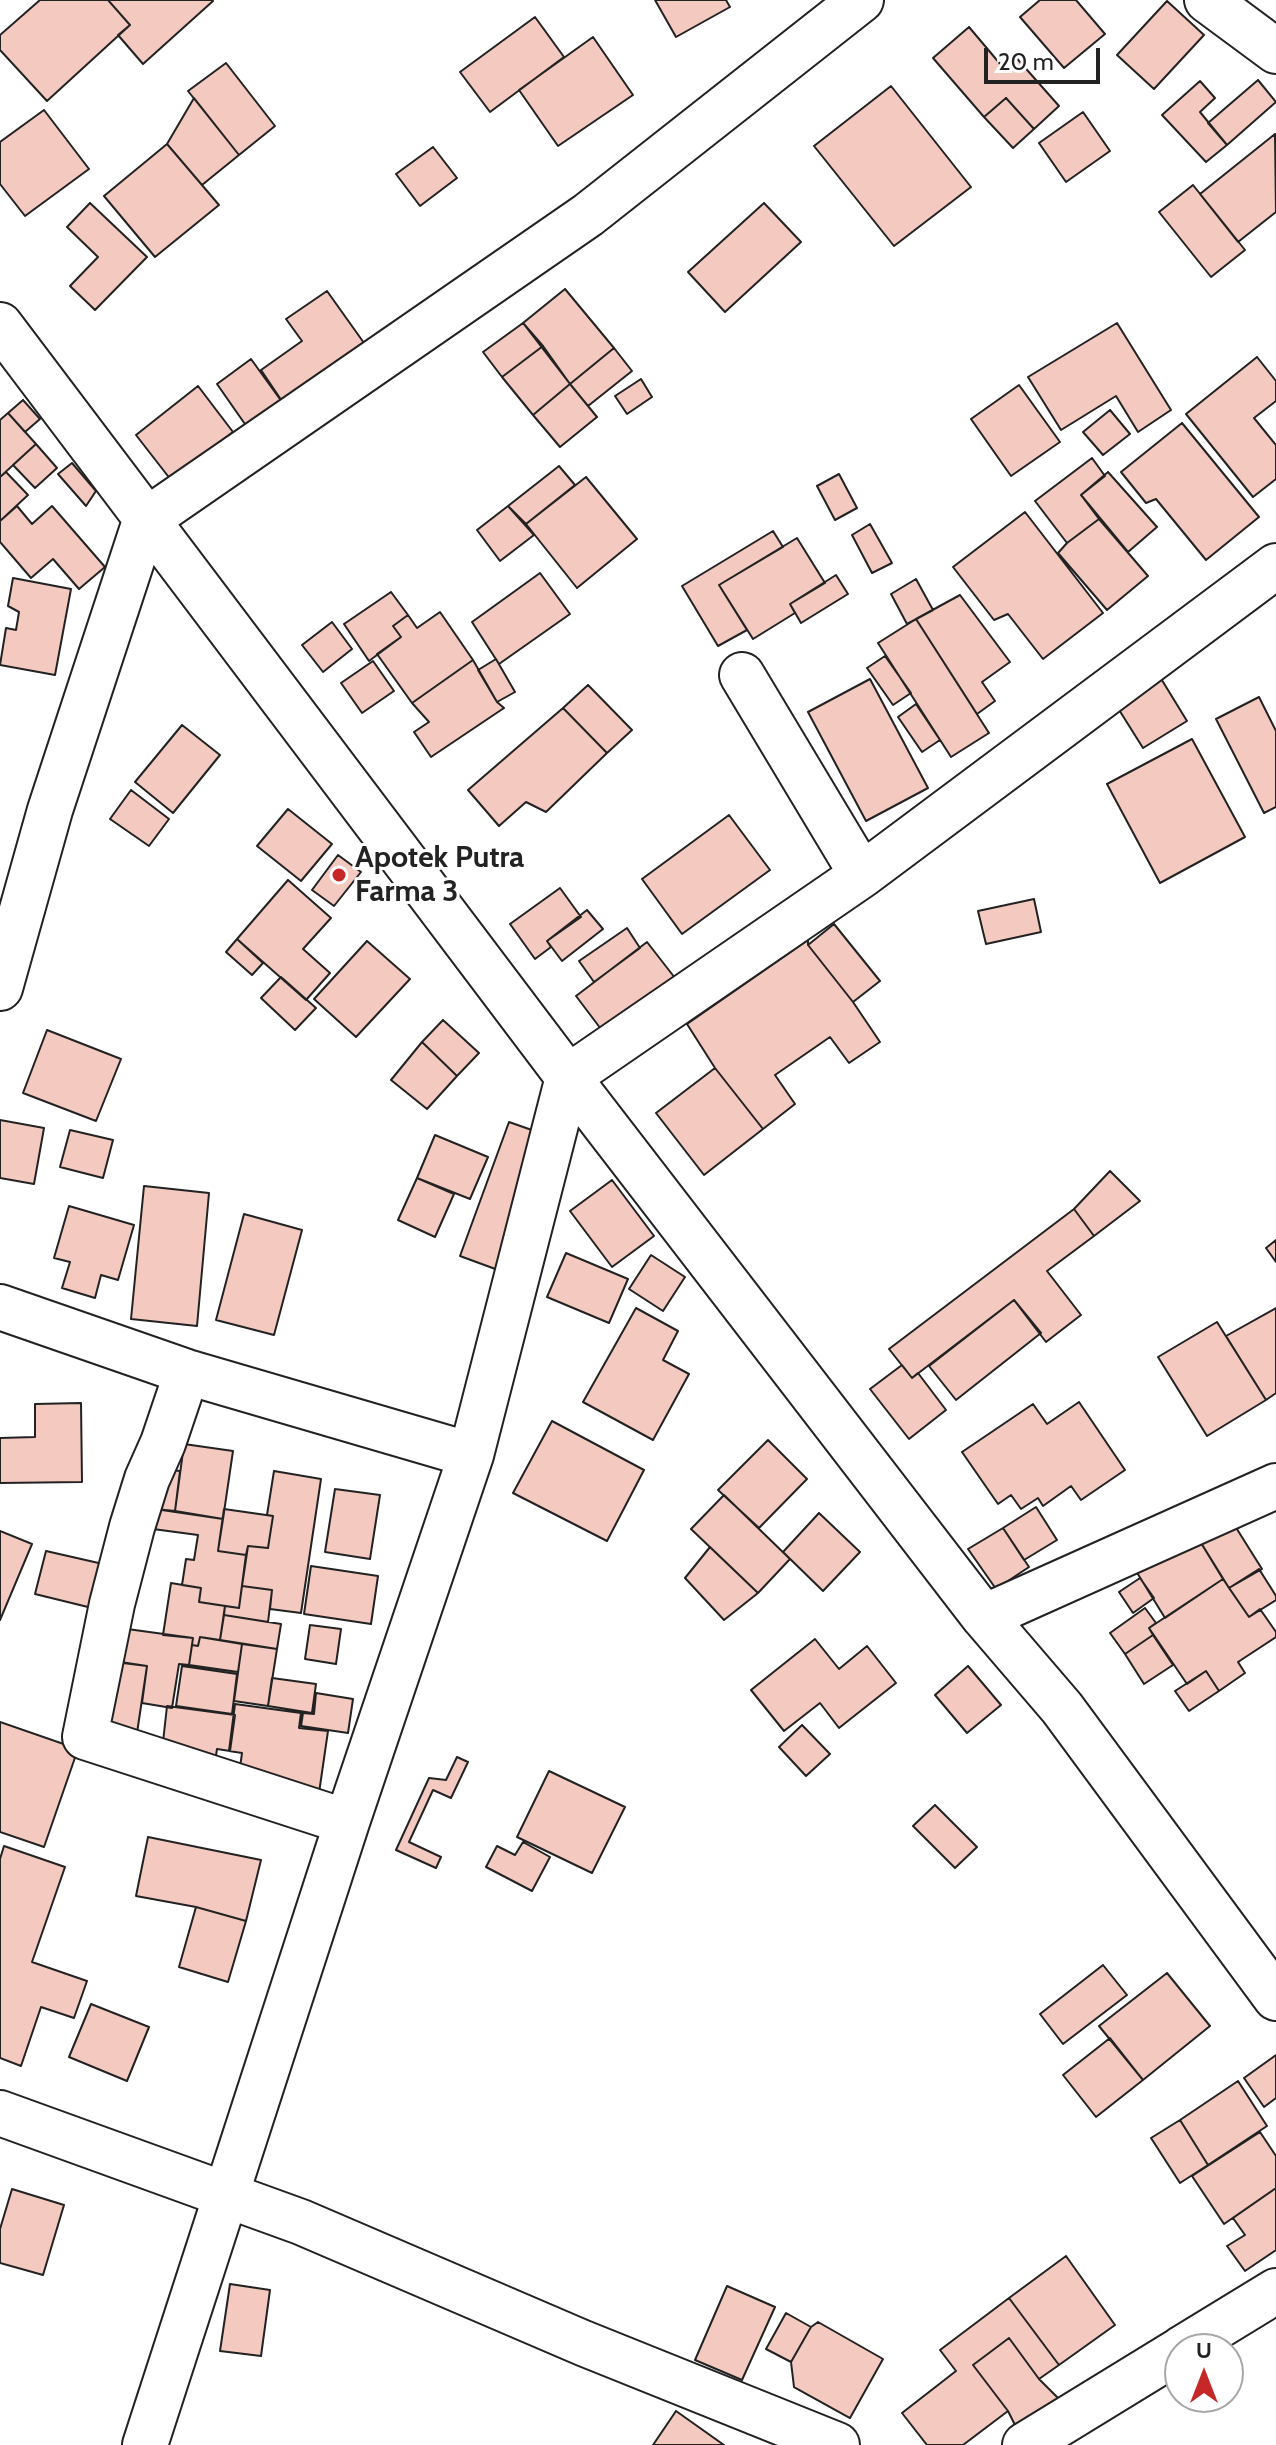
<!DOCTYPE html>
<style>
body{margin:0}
#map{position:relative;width:1276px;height:2445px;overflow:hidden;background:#fff;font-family:Cabin,sans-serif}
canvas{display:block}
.north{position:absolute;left:1164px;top:2333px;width:80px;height:80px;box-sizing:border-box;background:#fff;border:2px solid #a7a7a7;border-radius:50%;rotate:0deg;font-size:22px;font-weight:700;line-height:32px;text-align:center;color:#222}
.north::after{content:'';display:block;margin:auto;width:28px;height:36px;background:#c62828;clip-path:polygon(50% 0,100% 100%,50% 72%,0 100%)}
.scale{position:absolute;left:984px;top:48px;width:116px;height:36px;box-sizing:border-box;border:4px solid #222;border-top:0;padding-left:10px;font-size:24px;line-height:28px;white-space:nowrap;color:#222;-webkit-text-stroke:6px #fff;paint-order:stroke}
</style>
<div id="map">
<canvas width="1276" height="2445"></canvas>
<div class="north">U</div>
<div class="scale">20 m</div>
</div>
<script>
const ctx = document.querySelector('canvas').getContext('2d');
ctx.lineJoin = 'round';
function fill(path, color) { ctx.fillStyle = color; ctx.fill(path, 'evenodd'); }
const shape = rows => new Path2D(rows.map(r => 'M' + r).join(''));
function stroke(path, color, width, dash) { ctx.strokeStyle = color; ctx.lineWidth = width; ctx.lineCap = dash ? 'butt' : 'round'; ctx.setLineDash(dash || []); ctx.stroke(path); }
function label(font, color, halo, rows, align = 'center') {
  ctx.font = font + ' Cabin,sans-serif'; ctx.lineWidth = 6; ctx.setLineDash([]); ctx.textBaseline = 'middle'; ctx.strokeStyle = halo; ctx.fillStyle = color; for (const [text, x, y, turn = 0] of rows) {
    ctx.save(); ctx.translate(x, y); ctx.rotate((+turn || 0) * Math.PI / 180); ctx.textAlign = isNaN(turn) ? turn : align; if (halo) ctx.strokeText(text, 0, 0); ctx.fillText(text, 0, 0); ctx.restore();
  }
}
const building = shape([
 [40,0,108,0,130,25,47,101,0,50,0,35,40,0],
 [108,0,212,0,213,1,143,64,118,35,130,25,108,0],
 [655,0,726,0,730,7,676,37,655,0],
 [1040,0,1076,0,1105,34,1064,68,1020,17,1040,0],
 [1167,1,1204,35,1154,89,1117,55,1167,1],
 [535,17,564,57,490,112,460,72,535,17],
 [969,27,1001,65,1013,54,1059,106,1034,129,1006,98,984,117,933,58,969,27],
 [593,37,633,95,558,146,519,90,593,37],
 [226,63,275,126,239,155,188,91,226,63],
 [1258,80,1276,102,1227,145,1208,123,1258,80],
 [1200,81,1215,98,1200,112,1227,145,1206,162,1162,115,1200,81],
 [891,86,971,187,894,246,814,146,891,86],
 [194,98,239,155,202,185,167,144,194,98],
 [1006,98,1034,129,1013,148,984,117,1006,98],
 [44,110,89,169,25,216,0,184,0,142,44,110],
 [1083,112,1110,151,1066,182,1039,143,1083,112],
 [1275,134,1276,212,1238,242,1200,194,1275,134],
 [167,144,219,205,155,257,104,196,167,144],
 [433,147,457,178,420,206,396,174,433,147],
 [1193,185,1245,250,1211,277,1159,212,1193,185],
 [90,203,147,257,95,310,70,286,98,257,67,227,90,203],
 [764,203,801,242,725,312,688,272,764,203],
 [565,289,614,348,570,384,523,323,565,289],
 [327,291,374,357,290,413,261,370,302,341,286,319,327,291],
 [523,323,543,346,502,377,483,352,523,323],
 [1117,323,1171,410,1138,432,1116,396,1061,430,1028,377,1117,323],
 [543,346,570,384,533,415,502,377,543,346],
 [614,348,632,371,588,406,570,384,614,348],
 [1257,357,1276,381,1276,401,1254,418,1276,445,1276,479,1253,497,1186,414,1257,357],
 [251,359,290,413,254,437,217,384,251,359],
 [641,379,652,397,627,414,615,396,641,379],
 [570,384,597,417,560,447,533,415,570,384],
 [1019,385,1060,442,1011,476,971,419,1019,385],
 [198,386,233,432,171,480,136,435,198,386],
 [23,400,40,419,25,432,8,413,23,400],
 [1110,410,1130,434,1103,455,1083,432,1110,410],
 [8,413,36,444,0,477,0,420,8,413],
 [1182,423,1259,517,1206,560,1156,499,1146,503,1121,472,1182,423],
 [36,444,57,468,35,488,13,465,36,444],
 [1092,458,1105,476,1081,495,1099,519,1067,543,1035,501,1092,458],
 [72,463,96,491,86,506,58,474,72,463],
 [559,466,575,485,526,524,508,506,559,466],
 [6,472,28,495,0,521,0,477,6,472],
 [1108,472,1157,527,1128,552,1081,495,1108,472],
 [839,474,857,508,835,520,817,486,839,474],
 [586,477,637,539,577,588,526,524,586,477],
 [17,506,32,524,52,506,105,567,79,589,53,559,31,578,0,542,0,521,17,506],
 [508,506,534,535,500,561,477,530,508,506],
 [1025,512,1103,613,1043,659,1008,614,994,620,953,567,1025,512],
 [1099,519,1148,576,1107,610,1058,553,1067,543,1099,519],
 [870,524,892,563,872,573,852,535,870,524],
 [773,531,783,547,719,585,747,630,718,646,682,586,773,531],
 [797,538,825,583,790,604,795,613,753,639,719,585,797,538],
 [540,573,570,614,499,664,472,622,540,573],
 [836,575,848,594,801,623,790,604,836,575],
 [13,578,71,589,55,675,0,665,6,628,16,630,19,612,8,606,13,578],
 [916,579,933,610,907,624,891,594,916,579],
 [391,592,408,615,393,626,401,637,369,661,344,624,391,592],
 [960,595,1010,662,982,682,995,701,977,714,916,619,960,595],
 [440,612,473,660,412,703,377,654,401,637,393,626,408,615,417,628,440,612],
 [916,619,989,733,951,757,878,643,916,619],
 [332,622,352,649,323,672,302,645,332,622],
 [885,656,911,693,893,705,867,668,885,656],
 [496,659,515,692,497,702,478,670,496,659],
 [473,660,497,702,504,708,431,757,414,732,429,722,412,703,473,660],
 [373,661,394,691,362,713,341,683,373,661],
 [1160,677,1187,721,1143,748,1116,705,1160,677],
 [870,679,928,788,866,821,808,712,870,679],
 [588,685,632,730,607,753,563,708,588,685],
 [1259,697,1276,731,1276,807,1264,813,1216,719,1259,697],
 [916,704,940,740,922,752,898,717,916,704],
 [563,708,607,753,546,812,526,802,499,826,468,790,563,708],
 [182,725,220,755,173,813,135,782,182,725],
 [1192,739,1245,837,1160,883,1107,784,1192,739],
 [131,790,169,819,149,846,110,819,131,790],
 [288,809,332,844,301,881,257,846,288,809],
 [729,815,770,870,682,934,642,879,729,815],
 [338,855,361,872,334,906,312,890,338,855],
 [288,880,331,918,303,949,330,973,306,1000,237,939,288,880],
 [560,888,581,917,547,941,551,947,535,959,510,924,560,888],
 [1034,899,1041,932,986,944,978,911,1034,899],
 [587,910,603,929,562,961,547,941,587,910],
 [834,924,880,981,853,1002,808,945,834,924],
 [627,928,640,948,594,982,579,961,627,928],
 [237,939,263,963,252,975,226,952,237,939],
 [808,940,808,945,853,1002,880,1042,849,1063,830,1037,775,1075,795,1104,763,1129,715,1068,687,1024,808,940],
 [367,941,410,979,356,1037,314,999,367,941],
 [647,942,682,987,610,1041,576,996,647,942],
 [281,977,316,1008,295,1030,261,998,281,977],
 [443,1020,479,1053,457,1076,422,1042,443,1020],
 [47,1030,121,1059,96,1121,23,1093,47,1030],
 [422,1042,457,1076,427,1109,391,1080,422,1042],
 [715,1068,763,1129,704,1175,656,1113,715,1068],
 [0,1120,44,1128,34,1184,0,1178,0,1120],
 [509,1122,566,1142,517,1277,460,1256,509,1122],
 [70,1130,113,1140,103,1178,60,1167,70,1130],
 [435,1135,488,1157,470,1199,417,1178,435,1135],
 [1110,1171,1140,1201,1094,1236,1074,1209,1110,1171],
 [417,1178,454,1194,435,1237,398,1220,417,1178],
 [612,1180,654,1236,612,1267,570,1211,612,1180],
 [144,1186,209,1193,197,1326,131,1319,144,1186],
 [69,1206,134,1225,118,1280,101,1275,95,1298,62,1288,70,1262,54,1258,69,1206],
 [1074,1209,1094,1236,1047,1271,1081,1315,1046,1342,1014,1300,912,1378,889,1349,1074,1209],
 [244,1214,302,1230,274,1335,216,1320,244,1214],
 [1276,1240,1276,1262,1266,1248,1276,1240],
 [566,1253,628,1279,609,1323,547,1297,566,1253],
 [651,1255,685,1277,663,1311,629,1289,651,1255],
 [1014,1300,1041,1333,956,1400,929,1366,1014,1300],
 [636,1308,678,1331,663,1360,689,1374,653,1440,583,1402,636,1308],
 [1276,1308,1276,1393,1266,1400,1226,1336,1276,1308],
 [1217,1322,1266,1400,1207,1436,1158,1357,1217,1322],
 [902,1365,912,1378,918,1373,946,1410,909,1439,870,1389,902,1365],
 [1079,1402,1125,1470,1081,1500,1071,1486,1043,1506,1038,1498,1021,1509,1011,1495,998,1504,962,1452,1033,1404,1047,1424,1079,1402],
 [81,1403,82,1482,0,1483,0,1438,35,1437,35,1404,81,1403],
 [552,1421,644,1470,607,1541,513,1493,552,1421],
 [768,1440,807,1479,759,1528,718,1490,768,1440],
 [184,1444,233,1451,223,1519,175,1511,184,1444],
 [161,1469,180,1471,175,1511,155,1509,161,1469],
 [274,1471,321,1479,301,1613,270,1609,272,1590,242,1586,248,1546,268,1548,273,1516,267,1515,274,1471],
 [335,1489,380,1495,370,1559,325,1552,335,1489],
 [724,1495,790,1559,758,1593,691,1529,724,1495],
 [1036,1507,1057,1540,1024,1560,1003,1528,1036,1507],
 [155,1509,223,1519,218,1551,246,1555,239,1608,199,1602,201,1588,182,1585,186,1559,194,1560,198,1535,153,1529,155,1509],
 [224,1509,273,1516,268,1548,248,1546,246,1555,218,1551,224,1509],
 [819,1513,860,1552,823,1591,783,1552,819,1513],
 [1230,1518,1262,1569,1229,1588,1198,1538,1230,1518],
 [1003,1528,1029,1567,996,1589,968,1549,1003,1528],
 [0,1531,32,1544,0,1620,0,1531],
 [1198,1538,1223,1579,1165,1618,1136,1571,1198,1538],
 [710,1547,758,1593,724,1620,685,1578,710,1547],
 [46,1551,103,1564,92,1608,35,1594,46,1551],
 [311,1566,378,1576,371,1624,304,1614,311,1566],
 [1259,1569,1276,1596,1276,1600,1249,1617,1229,1588,1259,1569],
 [1140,1578,1154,1598,1133,1613,1119,1592,1140,1578],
 [1223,1579,1249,1617,1260,1609,1276,1632,1276,1637,1238,1662,1245,1673,1219,1691,1206,1671,1187,1684,1149,1628,1223,1579],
 [171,1583,201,1588,199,1602,225,1606,220,1640,200,1637,198,1646,192,1645,193,1638,163,1635,171,1583],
 [242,1586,272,1590,268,1622,224,1615,225,1606,239,1608,242,1586],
 [1145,1608,1156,1623,1149,1628,1153,1635,1125,1654,1110,1633,1145,1608],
 [224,1615,281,1624,277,1649,220,1640,224,1615],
 [310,1625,341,1629,336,1664,305,1659,310,1625],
 [120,1628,193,1638,189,1665,179,1664,172,1708,142,1703,147,1666,115,1662,120,1628],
 [1153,1635,1173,1665,1144,1684,1125,1654,1153,1635],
 [200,1637,242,1644,238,1672,189,1665,192,1645,198,1646,200,1637],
 [815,1639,839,1669,867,1646,896,1683,839,1728,820,1703,784,1731,751,1690,815,1639],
 [242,1644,277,1649,268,1706,234,1701,242,1644],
 [107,1660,147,1666,137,1733,97,1728,107,1660],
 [182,1666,237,1674,232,1714,176,1706,182,1666],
 [968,1666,1001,1705,967,1733,935,1695,968,1666],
 [1206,1671,1219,1691,1189,1711,1175,1691,1206,1671],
 [272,1678,316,1684,312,1713,268,1706,272,1678],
 [316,1693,353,1699,348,1733,301,1726,303,1713,314,1714,316,1693],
 [235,1704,301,1713,299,1728,328,1731,319,1793,238,1782,242,1753,229,1751,235,1704],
 [167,1706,235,1715,230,1751,217,1749,214,1769,180,1764,182,1745,163,1742,167,1706],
 [0,1722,78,1749,44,1847,0,1832,0,1722],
 [802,1725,830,1754,806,1776,779,1747,802,1725],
 [457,1757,468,1762,451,1798,433,1790,409,1842,441,1857,436,1868,396,1850,429,1778,446,1780,457,1757],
 [549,1771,625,1807,592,1873,517,1837,549,1771],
 [935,1805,977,1847,955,1868,913,1826,935,1805],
 [148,1837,261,1860,246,1921,196,1907,136,1896,148,1837],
 [523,1842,550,1857,532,1891,486,1867,497,1846,515,1855,523,1842],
 [4,1846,65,1867,32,1962,87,1981,74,2018,41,2007,21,2066,0,2058,0,1859,4,1846],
 [196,1907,246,1921,228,1982,179,1967,196,1907],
 [1103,1965,1127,1995,1063,2044,1040,2014,1103,1965],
 [1167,1973,1210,2026,1143,2080,1099,2026,1167,1973],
 [91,2004,149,2027,127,2081,69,2057,91,2004],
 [1110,2038,1143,2080,1096,2117,1063,2075,1110,2038],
 [1276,2055,1276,2098,1264,2107,1244,2078,1276,2055],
 [1238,2081,1267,2126,1208,2165,1180,2120,1238,2081],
 [1180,2120,1208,2165,1180,2183,1151,2138,1180,2120],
 [1260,2132,1276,2156,1276,2188,1224,2224,1192,2176,1260,2132],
 [1276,2188,1276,2250,1245,2271,1227,2246,1245,2235,1233,2218,1276,2188],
 [12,2189,64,2205,43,2275,0,2263,0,2229,12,2189],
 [1066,2256,1115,2325,1059,2365,1009,2298,1066,2256],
 [230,2284,270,2290,261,2356,220,2351,230,2284],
 [727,2286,775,2307,742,2380,695,2360,727,2286],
 [1009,2298,1059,2365,1039,2379,1009,2338,973,2365,1008,2411,963,2445,927,2445,902,2413,956,2371,940,2350,1009,2298],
 [786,2313,811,2327,791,2362,766,2349,786,2313],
 [818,2322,883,2359,850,2418,794,2387,791,2362,811,2327,818,2322],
 [1009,2338,1039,2379,1061,2401,1019,2433,1008,2411,973,2365,1009,2338],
 [676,2411,724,2445,653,2445,676,2411]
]);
fill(building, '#f3c9c0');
stroke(building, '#222', 2);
const minor = shape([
 [1207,0,1276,51],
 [0,325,568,1077,984,1617,1062,1708,1276,1998],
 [742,675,862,875],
 [0,988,50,810,145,521,588,215,861,0],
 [0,1307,187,1372,471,1455],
 [187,1372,163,1443,147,1479,132,1527,112,1604,85,1737,347,1822],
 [984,1617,1276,1486],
 [0,2113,301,2222,583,2343,837,2445],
 [1181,2349,1276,2291],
 [145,2445,347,1822,471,1455,568,1077,862,875,1276,566],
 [1025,2445,1180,2350]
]);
stroke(minor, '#222', 48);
stroke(minor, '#fff', 44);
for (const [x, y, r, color] of [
 [339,875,8,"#c62828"]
]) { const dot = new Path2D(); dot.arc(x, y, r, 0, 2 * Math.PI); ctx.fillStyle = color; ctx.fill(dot); stroke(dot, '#fff', 3); }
label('bold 30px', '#222', '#fff', [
 ["Apotek Putra",355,858],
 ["Farma 3",355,892]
], 'left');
</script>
